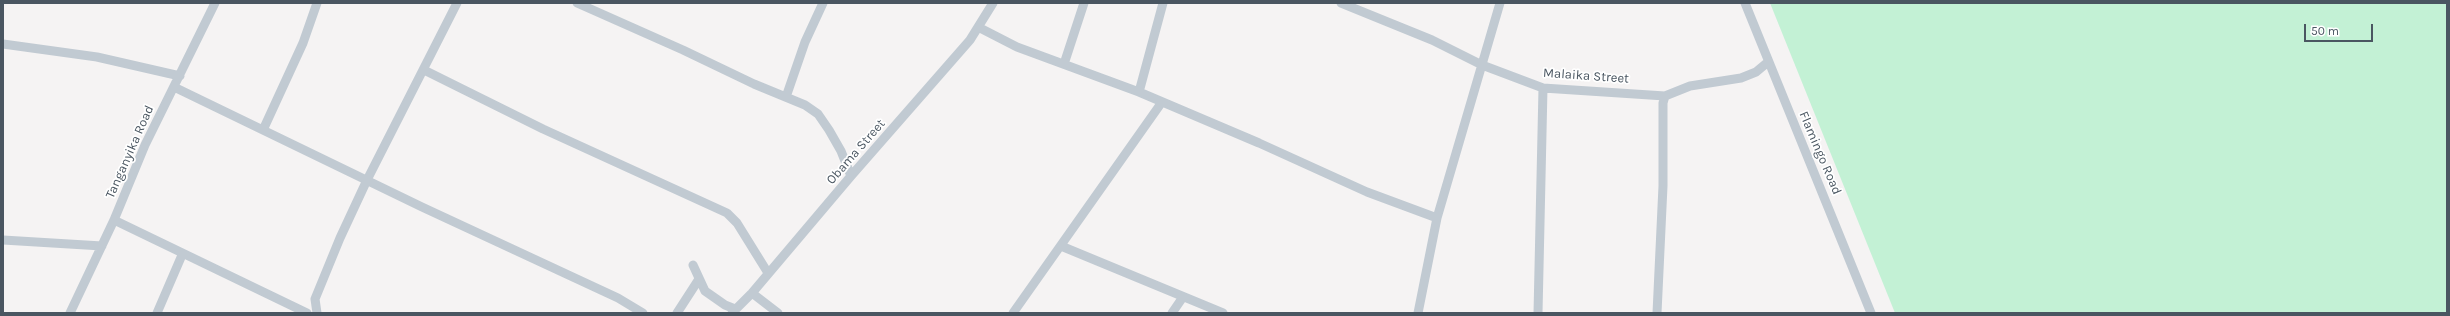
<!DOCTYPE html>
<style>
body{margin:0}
#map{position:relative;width:2450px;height:316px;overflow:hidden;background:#f5f3f3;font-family:Karla,sans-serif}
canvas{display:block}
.frame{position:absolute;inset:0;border:4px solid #4a5661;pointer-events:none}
.scale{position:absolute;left:2304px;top:24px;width:69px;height:18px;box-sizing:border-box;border:2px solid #4a5661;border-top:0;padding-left:5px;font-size:12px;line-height:14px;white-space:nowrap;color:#4a5661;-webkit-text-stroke:3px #fff;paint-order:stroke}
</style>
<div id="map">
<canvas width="2450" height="316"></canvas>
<div class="frame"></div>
<div class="scale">50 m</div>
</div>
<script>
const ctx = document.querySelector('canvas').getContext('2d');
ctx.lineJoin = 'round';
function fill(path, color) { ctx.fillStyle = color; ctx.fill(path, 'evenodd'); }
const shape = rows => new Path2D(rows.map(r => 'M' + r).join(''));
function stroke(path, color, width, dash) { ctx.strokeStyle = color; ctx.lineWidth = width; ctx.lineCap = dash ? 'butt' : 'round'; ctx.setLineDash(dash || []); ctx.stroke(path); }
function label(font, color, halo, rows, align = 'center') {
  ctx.font = font + ' Karla,sans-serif'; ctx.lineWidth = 3.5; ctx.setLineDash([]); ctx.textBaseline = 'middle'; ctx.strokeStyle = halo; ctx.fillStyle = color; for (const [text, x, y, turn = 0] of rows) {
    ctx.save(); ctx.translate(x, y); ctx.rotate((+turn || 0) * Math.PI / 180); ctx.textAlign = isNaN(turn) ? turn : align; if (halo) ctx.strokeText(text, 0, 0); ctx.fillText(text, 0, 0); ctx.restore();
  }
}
fill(shape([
 [1770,3,2447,3,2447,313,1895,313]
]), '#c3f1d5');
stroke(shape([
 [577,3,683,50,754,84,805,105,818,114,829,130,841,151,851,176],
 [1341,3,1432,40,1482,65,1543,88,1665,96,1690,86,1741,78,1756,72,1768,62],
 [1745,3,1871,313],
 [980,28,1017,47,1139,92,1259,143,1367,192,1437,218],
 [3,44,97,57,180,76],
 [1064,64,1084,3],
 [424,70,543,129,727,213,737,223,768,273],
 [174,87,422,207,618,298,643,313],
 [1139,92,1163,3],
 [786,97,805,42,823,3],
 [263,130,303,43,317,3],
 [114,220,307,313],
 [3,240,102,246],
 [1061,246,1223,313],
 [693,265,705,291,725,305,735,309],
 [752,293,778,313],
 [70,313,114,220,145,145,215,3],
 [157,313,182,255],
 [317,313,315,299,340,238,367,180,457,3],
 [677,313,699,279],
 [732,313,752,293,851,176,970,40,993,3],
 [1013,313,1162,102],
 [1172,313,1183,297],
 [1418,313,1437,218,1500,3],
 [1538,313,1543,88],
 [1657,313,1663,186,1663,103,1665,96]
]), '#c1cad2', 9);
label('13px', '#4a5661', '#fff', [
 ["Malaika Street",1586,76,4],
 ["Tanganyika Road",130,152,-66],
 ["Obama Street",856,152,-49],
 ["Flamingo Road",1820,153,67]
]);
</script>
